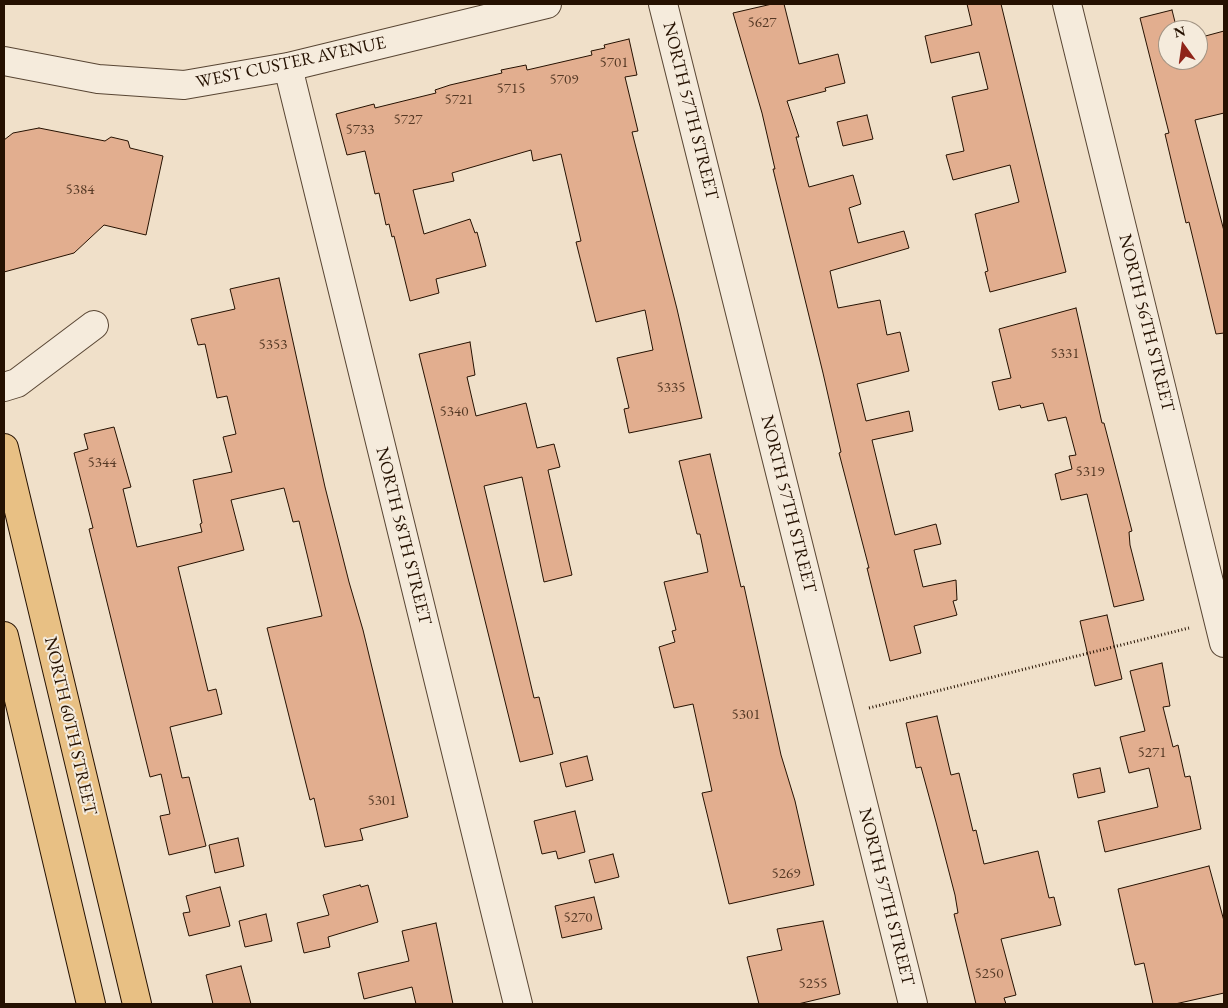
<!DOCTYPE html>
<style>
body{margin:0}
#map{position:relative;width:1228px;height:1008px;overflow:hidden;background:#f0e0c9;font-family:"EB Garamond",serif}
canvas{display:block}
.frame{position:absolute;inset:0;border:5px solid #251101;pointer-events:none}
.north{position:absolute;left:1158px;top:20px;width:50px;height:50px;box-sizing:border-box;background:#f5ebdc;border:1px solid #a29484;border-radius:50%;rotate:346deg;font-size:14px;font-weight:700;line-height:20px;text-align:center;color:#251101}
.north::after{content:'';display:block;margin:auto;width:18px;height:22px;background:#8f2418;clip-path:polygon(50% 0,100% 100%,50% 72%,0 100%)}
</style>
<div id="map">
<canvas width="1228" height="1008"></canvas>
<div class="frame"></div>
<div class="north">N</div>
</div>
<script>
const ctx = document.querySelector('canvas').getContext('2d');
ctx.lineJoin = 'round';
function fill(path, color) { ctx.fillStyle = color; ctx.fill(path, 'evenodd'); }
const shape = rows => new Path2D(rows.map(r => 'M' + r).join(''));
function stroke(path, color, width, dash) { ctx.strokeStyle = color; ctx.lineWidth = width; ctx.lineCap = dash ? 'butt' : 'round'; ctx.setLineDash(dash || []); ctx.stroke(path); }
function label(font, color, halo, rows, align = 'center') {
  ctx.font = font + ' "EB Garamond",serif'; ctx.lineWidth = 4; ctx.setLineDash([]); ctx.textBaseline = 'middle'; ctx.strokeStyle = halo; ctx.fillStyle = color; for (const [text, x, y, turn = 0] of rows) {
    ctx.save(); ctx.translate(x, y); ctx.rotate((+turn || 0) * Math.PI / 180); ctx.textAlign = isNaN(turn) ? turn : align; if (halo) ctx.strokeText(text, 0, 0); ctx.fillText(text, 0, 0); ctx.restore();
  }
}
const building = shape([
 [772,4,784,4,799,64,838,54,845,83,825,88,826,91,787,101,799,137,796,137,809,187,853,175,861,204,849,208,858,243,904,231,909,248,830,271,838,308,880,300,887,335,900,332,909,371,857,384,866,421,909,411,913,431,872,440,895,535,936,524,941,544,914,550,923,587,956,580,957,600,953,601,957,615,914,626,921,653,890,661,867,568,869,568,839,453,841,452,823,373,773,169,775,169,762,113,733,13,772,4],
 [967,4,1001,4,1066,272,990,292,985,272,988,271,975,214,1019,202,1010,165,953,180,946,155,964,151,952,97,988,89,979,52,931,63,925,36,972,25,967,4],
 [1172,10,1177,30,1168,30,1168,60,1198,60,1198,38,1224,31,1224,113,1195,120,1224,231,1224,333,1216,334,1189,222,1186,223,1165,134,1169,133,1140,18,1172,10],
 [629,39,637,75,625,77,638,131,632,132,677,309,702,418,629,433,624,409,629,408,617,358,653,350,645,310,596,322,576,242,581,241,561,154,533,161,531,150,452,173,454,181,413,190,424,234,470,219,475,233,477,232,486,266,436,279,439,293,410,301,394,236,392,237,389,224,386,225,379,193,375,194,365,151,347,155,336,114,374,104,375,108,436,93,435,90,450,85,502,73,501,70,526,65,527,70,592,55,591,51,605,48,604,45,629,39],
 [867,115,873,139,843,146,837,122,867,115],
 [39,128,105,141,111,137,128,141,130,148,163,156,146,235,104,225,74,253,4,272,4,140,13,133,39,128],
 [279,278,325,487,349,582,363,630,408,817,360,829,363,840,325,847,314,798,310,800,267,628,322,616,299,521,293,522,284,488,231,500,244,550,178,567,208,691,216,689,222,714,170,727,182,778,189,777,206,846,169,855,160,816,170,814,161,774,150,777,89,529,93,528,74,453,88,449,84,434,114,427,131,487,123,489,137,547,202,532,200,524,202,523,193,480,232,472,223,437,236,434,227,396,217,398,205,344,198,345,191,319,235,309,230,289,279,278],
 [1076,308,1102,423,1104,423,1132,531,1129,532,1130,545,1144,600,1114,607,1087,494,1061,500,1055,474,1072,469,1069,456,1076,455,1066,417,1048,421,1043,403,1021,408,1020,405,999,410,992,382,1011,378,999,329,1076,308],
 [470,342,475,375,467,377,476,416,526,403,537,448,554,444,560,467,548,470,572,575,544,582,522,477,484,486,534,698,539,697,553,754,520,762,419,354,470,342],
 [710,454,741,587,744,586,781,755,795,801,814,885,729,904,702,793,712,791,693,704,674,708,659,647,675,642,672,631,676,630,664,582,708,572,700,534,697,534,679,461,710,454],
 [1107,615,1122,679,1095,686,1080,621,1107,615],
 [1162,663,1170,706,1163,707,1173,747,1178,745,1185,777,1190,776,1201,829,1105,852,1098,821,1158,807,1149,768,1129,773,1120,737,1145,731,1130,671,1162,663],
 [937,716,951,775,959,773,973,831,976,830,984,864,1038,851,1049,898,1054,897,1058,914,1061,925,1001,939,1016,995,1004,998,1006,1004,976,1004,954,914,958,913,955,895,936,822,921,767,916,768,906,723,937,716],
 [587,756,593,780,566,787,560,763,587,756],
 [1100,768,1105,792,1078,798,1073,774,1100,768],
 [575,811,585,852,558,859,556,851,542,854,534,821,575,811],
 [238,838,244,866,215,873,209,845,238,838],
 [613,854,619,877,595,883,589,860,613,854],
 [1209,866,1224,921,1224,993,1175,1004,1153,1004,1144,963,1135,965,1118,889,1209,866],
 [360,885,361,887,368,885,378,922,328,937,330,947,304,953,297,923,329,915,323,895,360,885],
 [220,887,230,926,189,936,183,913,190,912,186,896,220,887],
 [594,897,602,929,562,938,555,906,594,897],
 [266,914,272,941,245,947,239,921,266,914],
 [823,921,840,994,798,1004,759,1004,747,957,782,950,777,929,823,921],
 [436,923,453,1004,416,1004,412,987,364,999,358,973,409,961,402,931,436,923],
 [241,966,251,1004,213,1004,206,975,241,966]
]);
fill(building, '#e2ae8f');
stroke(building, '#251101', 1);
const minor = shape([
 [663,4,913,1004],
 [1067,4,1224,643],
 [4,61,98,79,184,85,288,67,547,4],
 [288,67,518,1004],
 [4,387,17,383,94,325]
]);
const major = shape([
 [4,448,137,1004],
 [4,636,91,1004]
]);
stroke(minor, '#584533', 30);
stroke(major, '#251101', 30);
stroke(shape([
 [869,708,1189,628]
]), '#251101', 3, [1, 2.5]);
stroke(minor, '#f5ebdc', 28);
stroke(major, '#e8c084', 28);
label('15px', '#543824', null, [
 ["5627",762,23],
 ["5701",614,63],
 ["5709",564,80],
 ["5715",511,89],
 ["5721",459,100],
 ["5727",408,120],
 ["5733",360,130],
 ["5384",80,190],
 ["5353",273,345],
 ["5331",1065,354],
 ["5335",671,388],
 ["5340",454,412],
 ["5344",102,463],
 ["5319",1090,472],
 ["5301",746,715],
 ["5271",1152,753],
 ["5301",382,801],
 ["5269",786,874],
 ["5270",578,918],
 ["5250",989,974],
 ["5255",813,984]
]);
label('18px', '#251101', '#f5ebdc', [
 ["WEST CUSTER AVENUE",291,63,-12],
 ["NORTH 57TH STREET",690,111,76],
 ["NORTH 56TH STREET",1146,323,76],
 ["NORTH 57TH STREET",788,504,76],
 ["NORTH 58TH STREET",403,536,76],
 ["NORTH 60TH STREET",70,726,77],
 ["NORTH 57TH STREET",886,897,76]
]);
</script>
